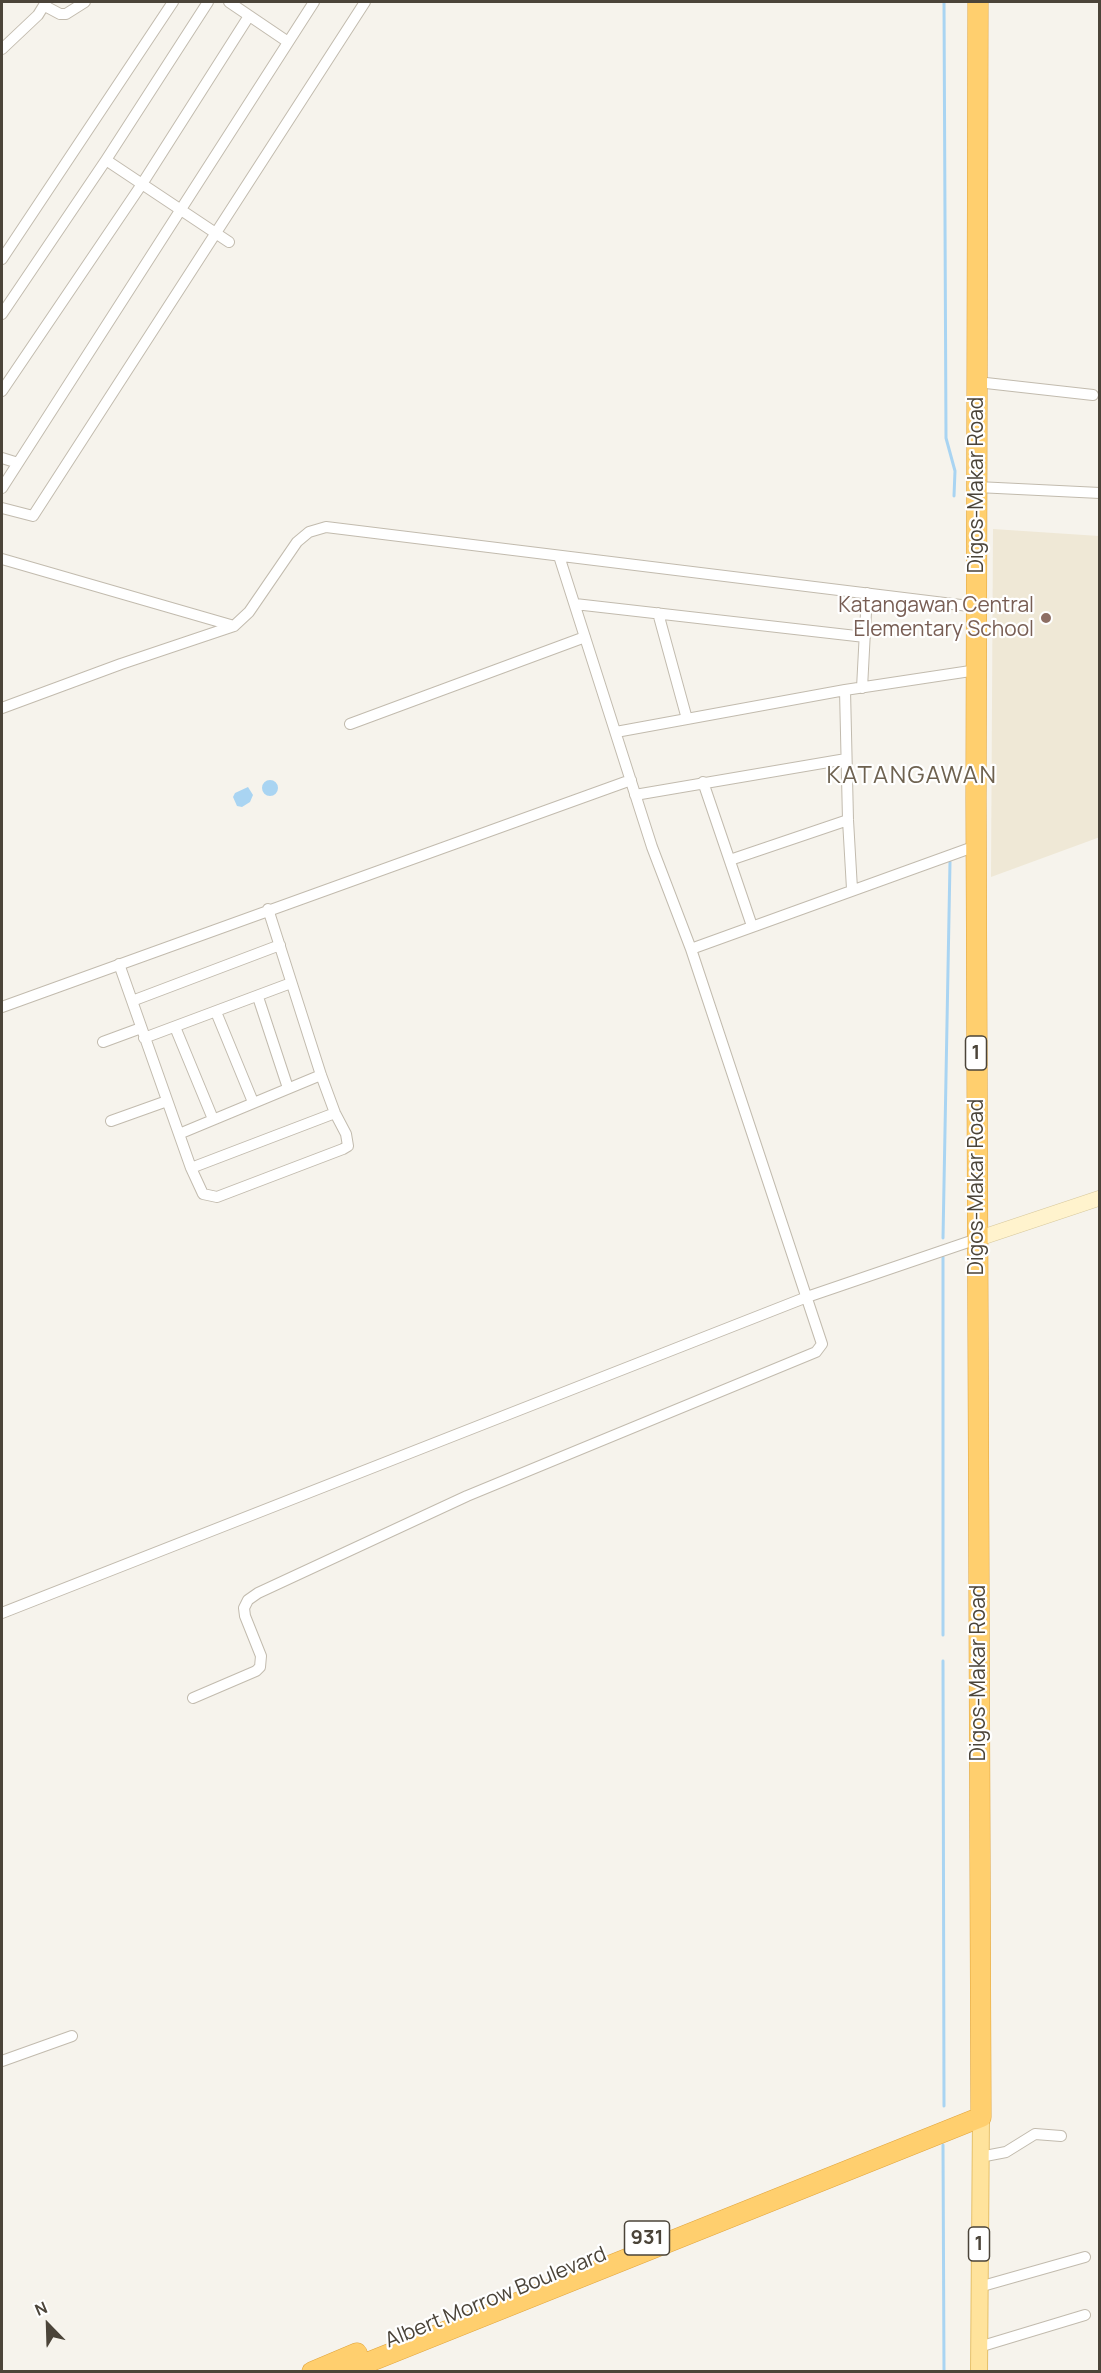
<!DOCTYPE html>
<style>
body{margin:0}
#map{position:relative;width:1101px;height:2373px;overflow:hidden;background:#f6f3ec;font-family:Manrope,sans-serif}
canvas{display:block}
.frame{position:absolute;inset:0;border:3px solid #4b4439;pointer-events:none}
.north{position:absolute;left:18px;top:2295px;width:60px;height:60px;-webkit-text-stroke:4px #fff;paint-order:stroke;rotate:337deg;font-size:16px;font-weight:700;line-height:24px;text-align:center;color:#4b4439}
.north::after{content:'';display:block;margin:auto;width:21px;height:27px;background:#4b4439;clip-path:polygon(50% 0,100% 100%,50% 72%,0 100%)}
</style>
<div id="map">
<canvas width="1101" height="2373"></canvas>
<div class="frame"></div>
<div class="north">N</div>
</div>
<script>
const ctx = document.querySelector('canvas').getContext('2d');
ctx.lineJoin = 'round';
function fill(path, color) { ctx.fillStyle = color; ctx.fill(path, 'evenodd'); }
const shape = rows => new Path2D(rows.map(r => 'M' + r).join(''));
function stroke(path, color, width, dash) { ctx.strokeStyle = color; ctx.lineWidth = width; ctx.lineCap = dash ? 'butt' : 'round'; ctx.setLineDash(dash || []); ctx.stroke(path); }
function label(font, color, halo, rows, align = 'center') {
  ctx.font = font + ' Manrope,sans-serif'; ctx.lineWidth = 4.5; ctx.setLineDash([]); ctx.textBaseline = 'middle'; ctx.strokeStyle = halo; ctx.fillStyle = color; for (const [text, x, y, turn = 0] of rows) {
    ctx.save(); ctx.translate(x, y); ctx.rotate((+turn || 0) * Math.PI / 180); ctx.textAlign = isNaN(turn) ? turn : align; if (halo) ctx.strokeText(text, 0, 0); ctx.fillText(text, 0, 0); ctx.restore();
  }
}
fill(shape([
 [993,529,1099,536,1100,837,991,877]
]), '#efe8d6');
fill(shape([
 '262 788a8 8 0 1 1 16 0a8 8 0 1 1-16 0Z',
 [248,787,253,795,250,802,242,807,237,806,233,797,235,793]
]), '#a9d4f2');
stroke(shape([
 [944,2,946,438,955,471,954,496],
 [943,1238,950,862],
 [943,1257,943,1635],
 [943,1661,944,2106],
 [943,2145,944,2372]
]), '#a9d4f2', 3);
const street = shape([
 [229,2,288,42],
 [45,6,60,14,66,14,85,2],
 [2,49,38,15,46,2],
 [106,160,229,242],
 [2,259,173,2],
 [2,314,106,160,208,2],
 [977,382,1093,395],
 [2,391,142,184,249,16],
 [2,458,18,463],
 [977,487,1100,493],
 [2,488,314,2],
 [2,508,33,516,365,2],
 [2,559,234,626],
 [575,604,865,637],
 [658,613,687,719],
 [862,688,867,593],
 [845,690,848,820,852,889],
 [2,708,121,664,234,626,249,612,297,542,309,532,326,527,977,607],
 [350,724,585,637],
 [616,732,845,690,977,670],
 [703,782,752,926],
 [635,795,846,759],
 [730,860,848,820],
 [691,949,976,846],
 [119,964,191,1168,203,1194,217,1197,343,1149,348,1146,346,1134,335,1113,321,1075,268,909],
 [258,997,288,1088],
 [132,1001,280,945],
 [2,1007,631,780],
 [216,1012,253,1102],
 [175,1027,213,1119],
 [144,1038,291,983],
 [103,1042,141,1028],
 [111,1121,167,1101],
 [179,1134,321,1075],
 [191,1168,335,1113],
 [2,1613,807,1297,977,1239],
 [193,1698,256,1671,260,1667,261,1656,245,1616,244,1608,248,1600,258,1593,467,1496,816,1352,822,1344,691,949,652,847,559,556],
 [2,2061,72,2036],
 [980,2157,1006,2152,1035,2134,1061,2136],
 [979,2287,1085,2257],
 [979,2347,1085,2315]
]);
const secondary = shape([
 [977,1239,1100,1198]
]);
const primary = shape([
 [979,2372,981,2117]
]);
const highway = shape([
 [312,2372,357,2353],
 [344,2372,981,2117,976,797,978,2]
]);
stroke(street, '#c2bbae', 12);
stroke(secondary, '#d6c79b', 16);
stroke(primary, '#e6c16a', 18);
stroke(highway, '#e0a43c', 21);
stroke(street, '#fff', 10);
stroke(secondary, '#fff3cd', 15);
stroke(primary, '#ffe39c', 16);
stroke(highway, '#ffcf6e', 20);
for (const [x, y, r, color] of [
 [1046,618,6,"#8d6e63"]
]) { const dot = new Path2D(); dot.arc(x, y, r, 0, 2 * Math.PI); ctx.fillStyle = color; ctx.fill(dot); stroke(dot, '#fff', 2); }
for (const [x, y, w] of [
 [976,1053,21],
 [647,2238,45],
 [979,2244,21]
]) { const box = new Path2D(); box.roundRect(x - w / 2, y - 17, w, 34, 4.5); ctx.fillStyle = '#fff'; ctx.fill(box); stroke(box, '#4b4439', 1.5); }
label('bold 20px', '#4b4439', null, [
 ["1",976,1053],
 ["931",647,2238],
 ["1",979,2244]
]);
label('21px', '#4b4439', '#fff', [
 ["Digos-Makar Road",977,485,-90],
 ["Digos-Makar Road",977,1187,-90],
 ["Digos-Makar Road",979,1673,-90],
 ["Albert Morrow Boulevard",496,2298,-22]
]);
label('21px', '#785e54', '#fff', [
 ["Katangawan Central",1034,606],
 ["Elementary School",1034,630]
], 'right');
ctx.letterSpacing = '1.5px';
label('24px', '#6e6250', '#fff', [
 ["KATANGAWAN",912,776]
]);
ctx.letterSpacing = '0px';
</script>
